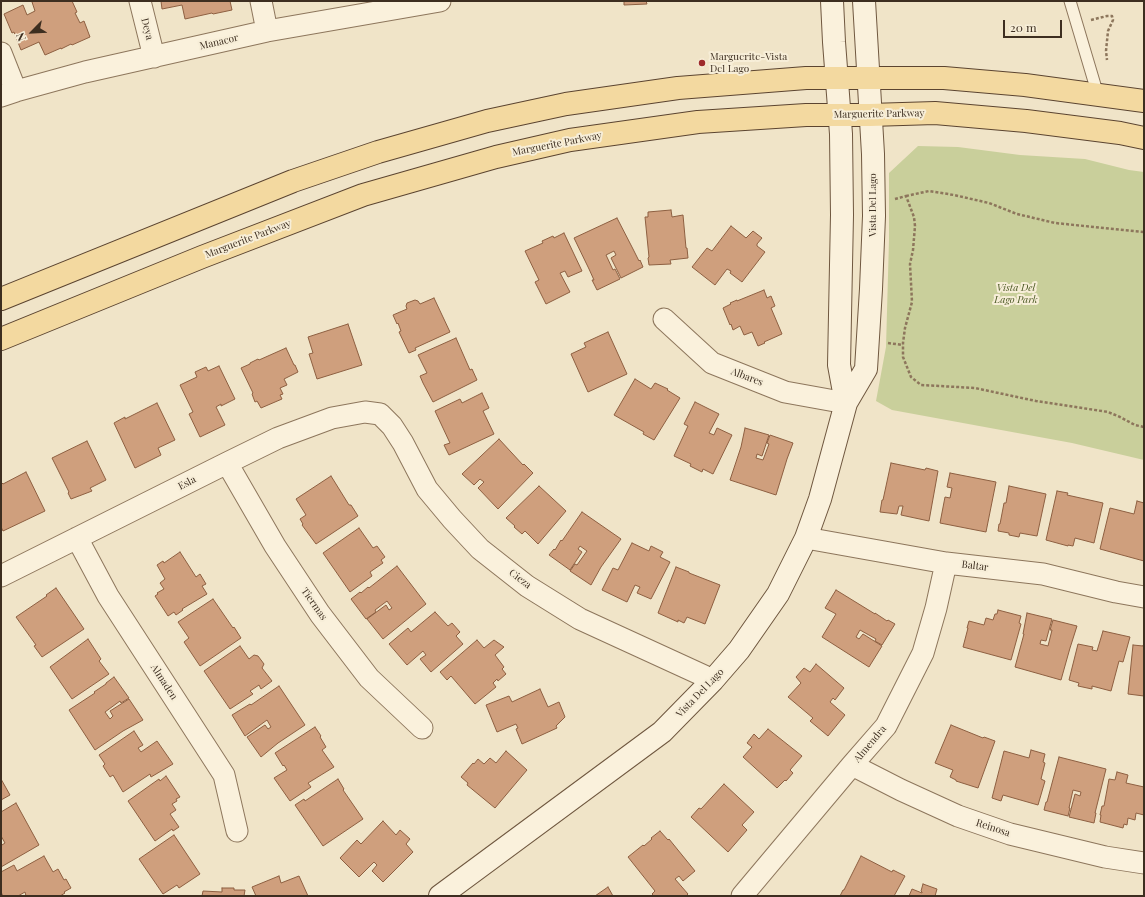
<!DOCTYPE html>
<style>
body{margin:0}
#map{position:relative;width:1145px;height:897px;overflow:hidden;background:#f0e4c8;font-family:"Playfair Display",serif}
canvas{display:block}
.frame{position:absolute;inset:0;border:2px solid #3d2e20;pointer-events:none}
.north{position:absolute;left:12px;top:12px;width:40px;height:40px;-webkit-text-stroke:3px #f7eed8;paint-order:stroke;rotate:246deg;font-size:11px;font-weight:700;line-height:16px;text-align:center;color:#3d2e20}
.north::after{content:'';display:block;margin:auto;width:14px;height:18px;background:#3d2e20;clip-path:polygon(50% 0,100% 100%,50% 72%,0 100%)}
.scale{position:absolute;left:1003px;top:20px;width:59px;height:18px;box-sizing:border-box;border:2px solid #3d2e20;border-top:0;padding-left:5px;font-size:12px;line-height:14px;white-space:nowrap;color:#3d2e20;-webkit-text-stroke:3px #f7eed8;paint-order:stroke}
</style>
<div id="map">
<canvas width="1145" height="897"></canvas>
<div class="frame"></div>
<div class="north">N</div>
<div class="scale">20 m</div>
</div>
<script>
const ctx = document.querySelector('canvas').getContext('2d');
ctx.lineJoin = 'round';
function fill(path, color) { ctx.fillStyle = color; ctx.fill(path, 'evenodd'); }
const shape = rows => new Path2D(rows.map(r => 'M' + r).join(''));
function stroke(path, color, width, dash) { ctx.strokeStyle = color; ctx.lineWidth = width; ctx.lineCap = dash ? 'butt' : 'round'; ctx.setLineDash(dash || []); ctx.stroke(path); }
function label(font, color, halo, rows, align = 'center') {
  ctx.font = font + ' "Playfair Display",serif'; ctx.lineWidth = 4; ctx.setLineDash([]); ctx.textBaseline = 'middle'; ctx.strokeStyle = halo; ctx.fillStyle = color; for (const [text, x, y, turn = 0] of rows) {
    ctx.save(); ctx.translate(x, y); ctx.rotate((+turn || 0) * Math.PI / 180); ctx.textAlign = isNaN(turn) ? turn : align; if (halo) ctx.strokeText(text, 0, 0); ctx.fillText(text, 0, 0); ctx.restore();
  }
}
fill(shape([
 [918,146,958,147,1020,155,1085,159,1129,170,1144,172,1144,460,1072,443,892,410,876,401,886,347,889,240,889,173]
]), '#c9cf9b');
const building = shape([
 [35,1,72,1,77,12,75,13,80,23,84,21,90,37,72,45,71,44,61,49,61,48,45,55,39,42,21,50,14,32,12,33,4,14,23,5,27,15,35,11,32,2,35,1],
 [161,1,230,1,232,10,213,14,212,13,185,19,182,5,162,9,161,1],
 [624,1,646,1,647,4,624,5,624,1],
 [671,210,672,217,683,215,686,248,687,248,688,258,670,260,671,264,649,265,648,258,649,257,645,217,648,217,648,212,671,210],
 [617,218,633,249,639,261,640,260,643,267,621,278,611,258,616,255,614,251,606,255,613,270,615,269,620,279,597,290,592,280,594,280,589,269,574,238,617,218],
 [731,226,746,238,753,231,762,238,757,244,757,246,765,252,742,282,730,273,731,271,727,269,715,285,692,267,707,248,712,251,731,226],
 [564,233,582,271,568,277,565,271,560,273,570,292,546,304,535,282,539,280,525,251,543,243,542,241,553,236,554,238,564,233],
 [764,290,767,298,771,296,775,306,771,308,782,334,764,342,765,343,758,346,752,332,744,335,740,326,733,330,731,324,730,325,723,308,731,304,730,303,737,300,737,301,764,290],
 [434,298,450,332,415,348,416,350,409,353,399,332,401,331,398,323,397,324,393,315,407,309,406,306,407,303,415,300,418,301,420,304,434,298],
 [348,324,362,365,317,379,309,354,313,353,308,337,348,324],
 [608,332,627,374,588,392,571,354,586,347,584,343,608,332],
 [456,338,470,370,472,369,477,380,433,402,423,383,420,376,427,373,418,355,456,338],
 [286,348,294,365,295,365,298,372,284,379,287,385,280,388,283,394,280,395,282,399,261,408,257,401,255,402,252,394,253,393,241,368,250,364,250,363,258,359,259,360,286,348],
 [219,366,235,399,221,406,221,404,216,407,225,425,200,437,189,414,193,412,180,385,197,377,195,372,206,367,208,371,219,366],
 [635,379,651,389,655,383,668,389,667,390,680,398,654,440,643,434,644,432,614,415,635,379],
 [482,393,489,408,483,411,494,434,449,455,444,445,450,443,435,411,460,399,462,403,482,393],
 [695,402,719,414,709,433,714,435,717,428,732,435,713,474,703,469,702,472,690,466,691,464,674,456,688,426,684,424,695,402],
 [157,403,175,440,158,448,161,455,135,468,114,423,125,417,125,419,157,403],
 [745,428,769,435,762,456,757,454,756,458,763,460,769,444,767,443,770,435,793,443,787,459,776,495,730,480,741,447,745,428],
 [499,439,523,465,524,464,533,473,498,509,478,488,484,482,480,479,474,485,462,474,499,439],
 [87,441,106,480,90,488,92,491,71,499,68,493,69,492,52,458,87,441],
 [891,463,925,470,926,468,938,471,929,521,901,515,903,506,899,506,897,514,880,512,882,500,883,500,891,463],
 [26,472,45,511,3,531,1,527,1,483,2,483,3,484,26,472],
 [950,473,996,482,986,532,940,523,945,497,950,498,952,488,947,487,950,473],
 [331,476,349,505,351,505,358,516,316,544,302,525,303,524,300,519,306,515,296,499,331,476],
 [539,486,566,511,538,544,525,531,522,534,514,527,515,526,506,518,539,486],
 [1009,486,1046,494,1037,536,1020,533,1019,537,1009,535,1009,533,998,531,999,524,1000,524,1004,503,1006,503,1009,486],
 [1057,491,1068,493,1067,495,1103,503,1094,543,1075,538,1073,546,1068,545,1068,546,1046,540,1057,491],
 [1137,501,1144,503,1144,561,1100,549,1110,508,1134,514,1137,501],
 [582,512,621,539,601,567,591,585,570,571,575,564,577,565,587,551,580,546,578,549,582,552,570,570,549,555,554,549,555,550,561,540,562,541,582,512],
 [359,528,373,548,377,546,385,557,381,560,383,563,370,572,372,576,350,592,323,553,359,528],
 [632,543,649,551,651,546,663,552,660,557,670,562,651,599,637,593,640,587,635,585,627,602,602,590,613,568,618,570,632,543],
 [180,552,196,577,200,574,206,584,202,586,207,594,182,609,183,610,176,615,174,612,168,616,155,596,158,594,157,593,164,589,160,583,165,579,157,565,163,561,164,563,180,552],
 [397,566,426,604,383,639,367,619,386,605,389,610,392,608,387,601,375,610,376,612,366,619,351,599,360,592,361,593,368,587,369,588,397,566],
 [676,567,689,572,689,573,720,585,705,624,687,617,684,623,678,620,678,622,658,613,676,567],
 [56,588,84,629,42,657,34,646,36,645,16,617,47,596,46,595,56,588],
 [836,590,875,614,875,613,887,621,888,620,895,624,882,645,875,641,876,639,860,630,856,637,859,639,863,634,882,646,869,667,822,637,836,614,825,608,836,590],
 [213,599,233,628,234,627,241,638,200,666,184,642,189,638,178,622,213,599],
 [998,610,1021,616,1019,623,1021,624,1011,660,963,647,968,628,967,628,969,621,984,625,986,618,993,620,995,614,997,614,998,610],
 [435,612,448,626,452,623,460,632,456,636,463,644,431,672,420,659,426,655,423,651,407,665,389,644,408,628,411,632,435,612],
 [1027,613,1052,619,1046,641,1041,640,1040,644,1048,646,1052,630,1050,630,1053,620,1077,626,1070,648,1061,680,1015,667,1024,634,1023,634,1027,613],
 [1103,631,1130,637,1123,662,1119,661,1111,691,1092,686,1092,689,1078,686,1079,683,1069,680,1078,644,1093,647,1092,650,1097,651,1103,631],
 [88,639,101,659,99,661,109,674,72,699,50,667,88,639],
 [477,640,484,648,494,640,504,647,495,655,504,667,502,669,506,674,498,681,497,679,493,683,496,687,475,704,451,676,447,680,440,672,477,640],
 [1133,645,1143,646,1143,645,1144,645,1144,696,1128,694,1133,645],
 [240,646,249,659,254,655,258,656,264,664,262,668,272,681,261,689,259,685,250,691,253,694,230,709,204,671,240,646],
 [816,664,844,688,835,700,833,698,830,702,845,715,828,736,810,721,813,718,788,697,801,683,796,677,804,668,810,672,816,664],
 [114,677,129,698,121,703,120,701,105,712,110,719,113,716,110,711,129,699,143,720,123,731,95,750,69,710,95,693,94,692,106,684,106,683,114,677],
 [279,686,305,725,278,743,261,757,247,737,265,725,268,729,271,727,267,720,245,736,232,715,250,704,251,705,279,686],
 [540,689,548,707,559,702,565,717,556,726,557,728,522,744,516,729,518,728,516,724,497,732,486,705,509,696,512,702,540,689],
 [951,725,983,738,984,737,995,741,978,788,956,781,956,780,950,777,953,770,935,763,951,725],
 [315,727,321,736,320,737,326,747,322,750,334,767,308,783,311,787,290,801,274,778,287,770,284,765,283,766,275,753,315,727],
 [768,729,802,756,790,770,793,773,786,781,785,780,777,788,743,757,752,747,747,743,754,734,759,739,768,729],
 [134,731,143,745,138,748,141,752,157,741,173,764,151,777,150,774,123,792,113,775,110,777,103,766,105,764,99,755,134,731],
 [1031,750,1045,754,1043,762,1045,763,1041,779,1045,781,1038,805,1003,795,1001,801,992,798,1004,751,1029,758,1031,750],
 [506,751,527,770,495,808,467,785,468,783,461,777,473,763,474,764,478,759,484,764,490,758,496,763,506,751],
 [1059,757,1106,769,1095,813,1096,813,1094,823,1069,817,1075,794,1080,796,1081,792,1073,790,1069,808,1070,808,1068,816,1044,810,1046,802,1047,802,1059,757],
 [1117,772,1128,775,1126,783,1144,787,1144,815,1136,813,1135,820,1128,818,1127,825,1124,824,1123,828,1100,822,1101,815,1100,815,1102,806,1104,806,1109,779,1115,780,1117,772],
 [166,776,180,797,176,799,177,801,172,804,176,810,170,814,179,827,173,831,172,829,155,841,128,801,159,779,160,781,166,776],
 [1,779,10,795,1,800,1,779],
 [338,779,344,789,343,790,363,819,323,846,295,805,304,799,305,801,338,779],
 [724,784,754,812,742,825,747,830,728,852,691,817,699,808,701,809,724,784],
 [16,803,39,845,1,867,1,843,2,845,5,843,1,836,1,812,16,803],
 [383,821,396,835,400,830,410,839,406,844,413,852,383,882,372,871,377,865,374,862,359,877,340,858,357,840,361,844,383,821],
 [660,831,668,840,669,839,695,871,683,881,679,876,675,879,688,894,686,896,654,896,652,894,655,891,628,857,643,845,644,846,652,839,651,838,660,831],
 [174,835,200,874,179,888,177,885,163,894,139,859,174,835],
 [44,856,53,872,58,869,64,880,66,879,71,888,64,892,65,893,60,896,26,896,25,892,18,896,3,896,1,892,1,872,14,865,17,871,44,856],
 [861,856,892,872,893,870,905,876,894,896,840,896,843,890,844,890,861,856],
 [279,876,281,883,299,876,308,896,256,896,252,887,279,876],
 [923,884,937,889,935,896,909,896,912,889,922,893,922,892,921,891,923,884],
 [608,887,613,896,595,896,608,887],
 [222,888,234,888,234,890,245,890,244,896,202,896,203,891,222,892,222,888]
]);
fill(building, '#cf9f7d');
stroke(building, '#8d5f41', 1);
const lane = shape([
 [1070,1,1098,95]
]);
const street = shape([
 [140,1,154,57],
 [261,1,267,31],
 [1,53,16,91],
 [1,96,16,91,85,72,267,31,440,1],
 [664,319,712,363,785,392,846,403],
 [227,463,275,546,320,614,369,678,422,728],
 [77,538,108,596,224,775,237,831],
 [806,538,946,563,1043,574,1116,592,1144,597],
 [1,576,227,463,278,438,332,418,365,412,380,414,392,426,403,443,427,489,452,519,480,549,527,586,580,619,713,680],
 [852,765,901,790,958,816,1010,834,1105,857,1144,863],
 [742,896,852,765,886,726,923,653,936,608,946,563]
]);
const secondary = shape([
 [832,1,834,42,841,134,842,215,839,365,846,403],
 [440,896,662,732,713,680,739,650,778,594,806,538,820,499,846,403,866,369,871,289,874,216,873,154,864,1]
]);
const primary = shape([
 [1,299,293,181,378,152,487,121,566,104,678,88,806,78,944,78,1025,85,1144,101],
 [1,339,202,257,363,195,496,157,570,140,698,122,806,115,870,115,935,113,1026,121,1120,133,1144,138]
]);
stroke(lane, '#8d765c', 13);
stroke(street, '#8d765c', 23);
stroke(secondary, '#6f573f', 24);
stroke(primary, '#5b4430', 24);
stroke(shape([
 [1091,20,1107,16,1112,16,1113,20,1108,31,1106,51,1107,60],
 [906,196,929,191,954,195,989,203,1017,214,1055,223,1144,232],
 [895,199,906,196,914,217,915,226,913,250,910,264,912,302,905,328,903,343,903,357,911,377,921,385,975,388,1036,401,1108,412,1120,417,1135,425,1144,427],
 [888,343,903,345]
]), '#8d765c', 2.5, [3, 2]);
stroke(lane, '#faf1dc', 11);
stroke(street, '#faf1dc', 21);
stroke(secondary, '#faf1dc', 22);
stroke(primary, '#f3d9a0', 22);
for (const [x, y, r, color] of [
 [702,63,4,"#9e2a2b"]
]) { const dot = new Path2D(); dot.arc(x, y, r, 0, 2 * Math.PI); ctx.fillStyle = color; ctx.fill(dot); stroke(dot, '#f7eed8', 1.5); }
label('10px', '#3d2e20', '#f7eed8', [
 ["Deya",147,29,76],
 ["Manacor",219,42,-13],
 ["Marguerite Parkway",879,114,-1],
 ["Marguerite Parkway",557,144,-11],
 ["Vista Del Lago",873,205,-90],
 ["Marguerite Parkway",248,239,-21],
 ["Albares",747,377,21],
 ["Esla",187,483,-27],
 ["Baltar",975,566,7],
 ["Cieza",520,579,37],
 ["Tiermas",314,604,55],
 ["Almaden",164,682,57],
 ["Vista Del Lago",700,693,-46],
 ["Almendra",870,744,-50],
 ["Reinosa",993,828,18]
]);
label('10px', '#3d2e20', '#f7eed8', [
 ["Marguerite-Vista",710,57],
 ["Del Lago",710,69]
], 'left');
label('italic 10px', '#4d5a26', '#f7eed8', [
 ["Vista Del",1016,288],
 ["Lago Park",1016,300]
]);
</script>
